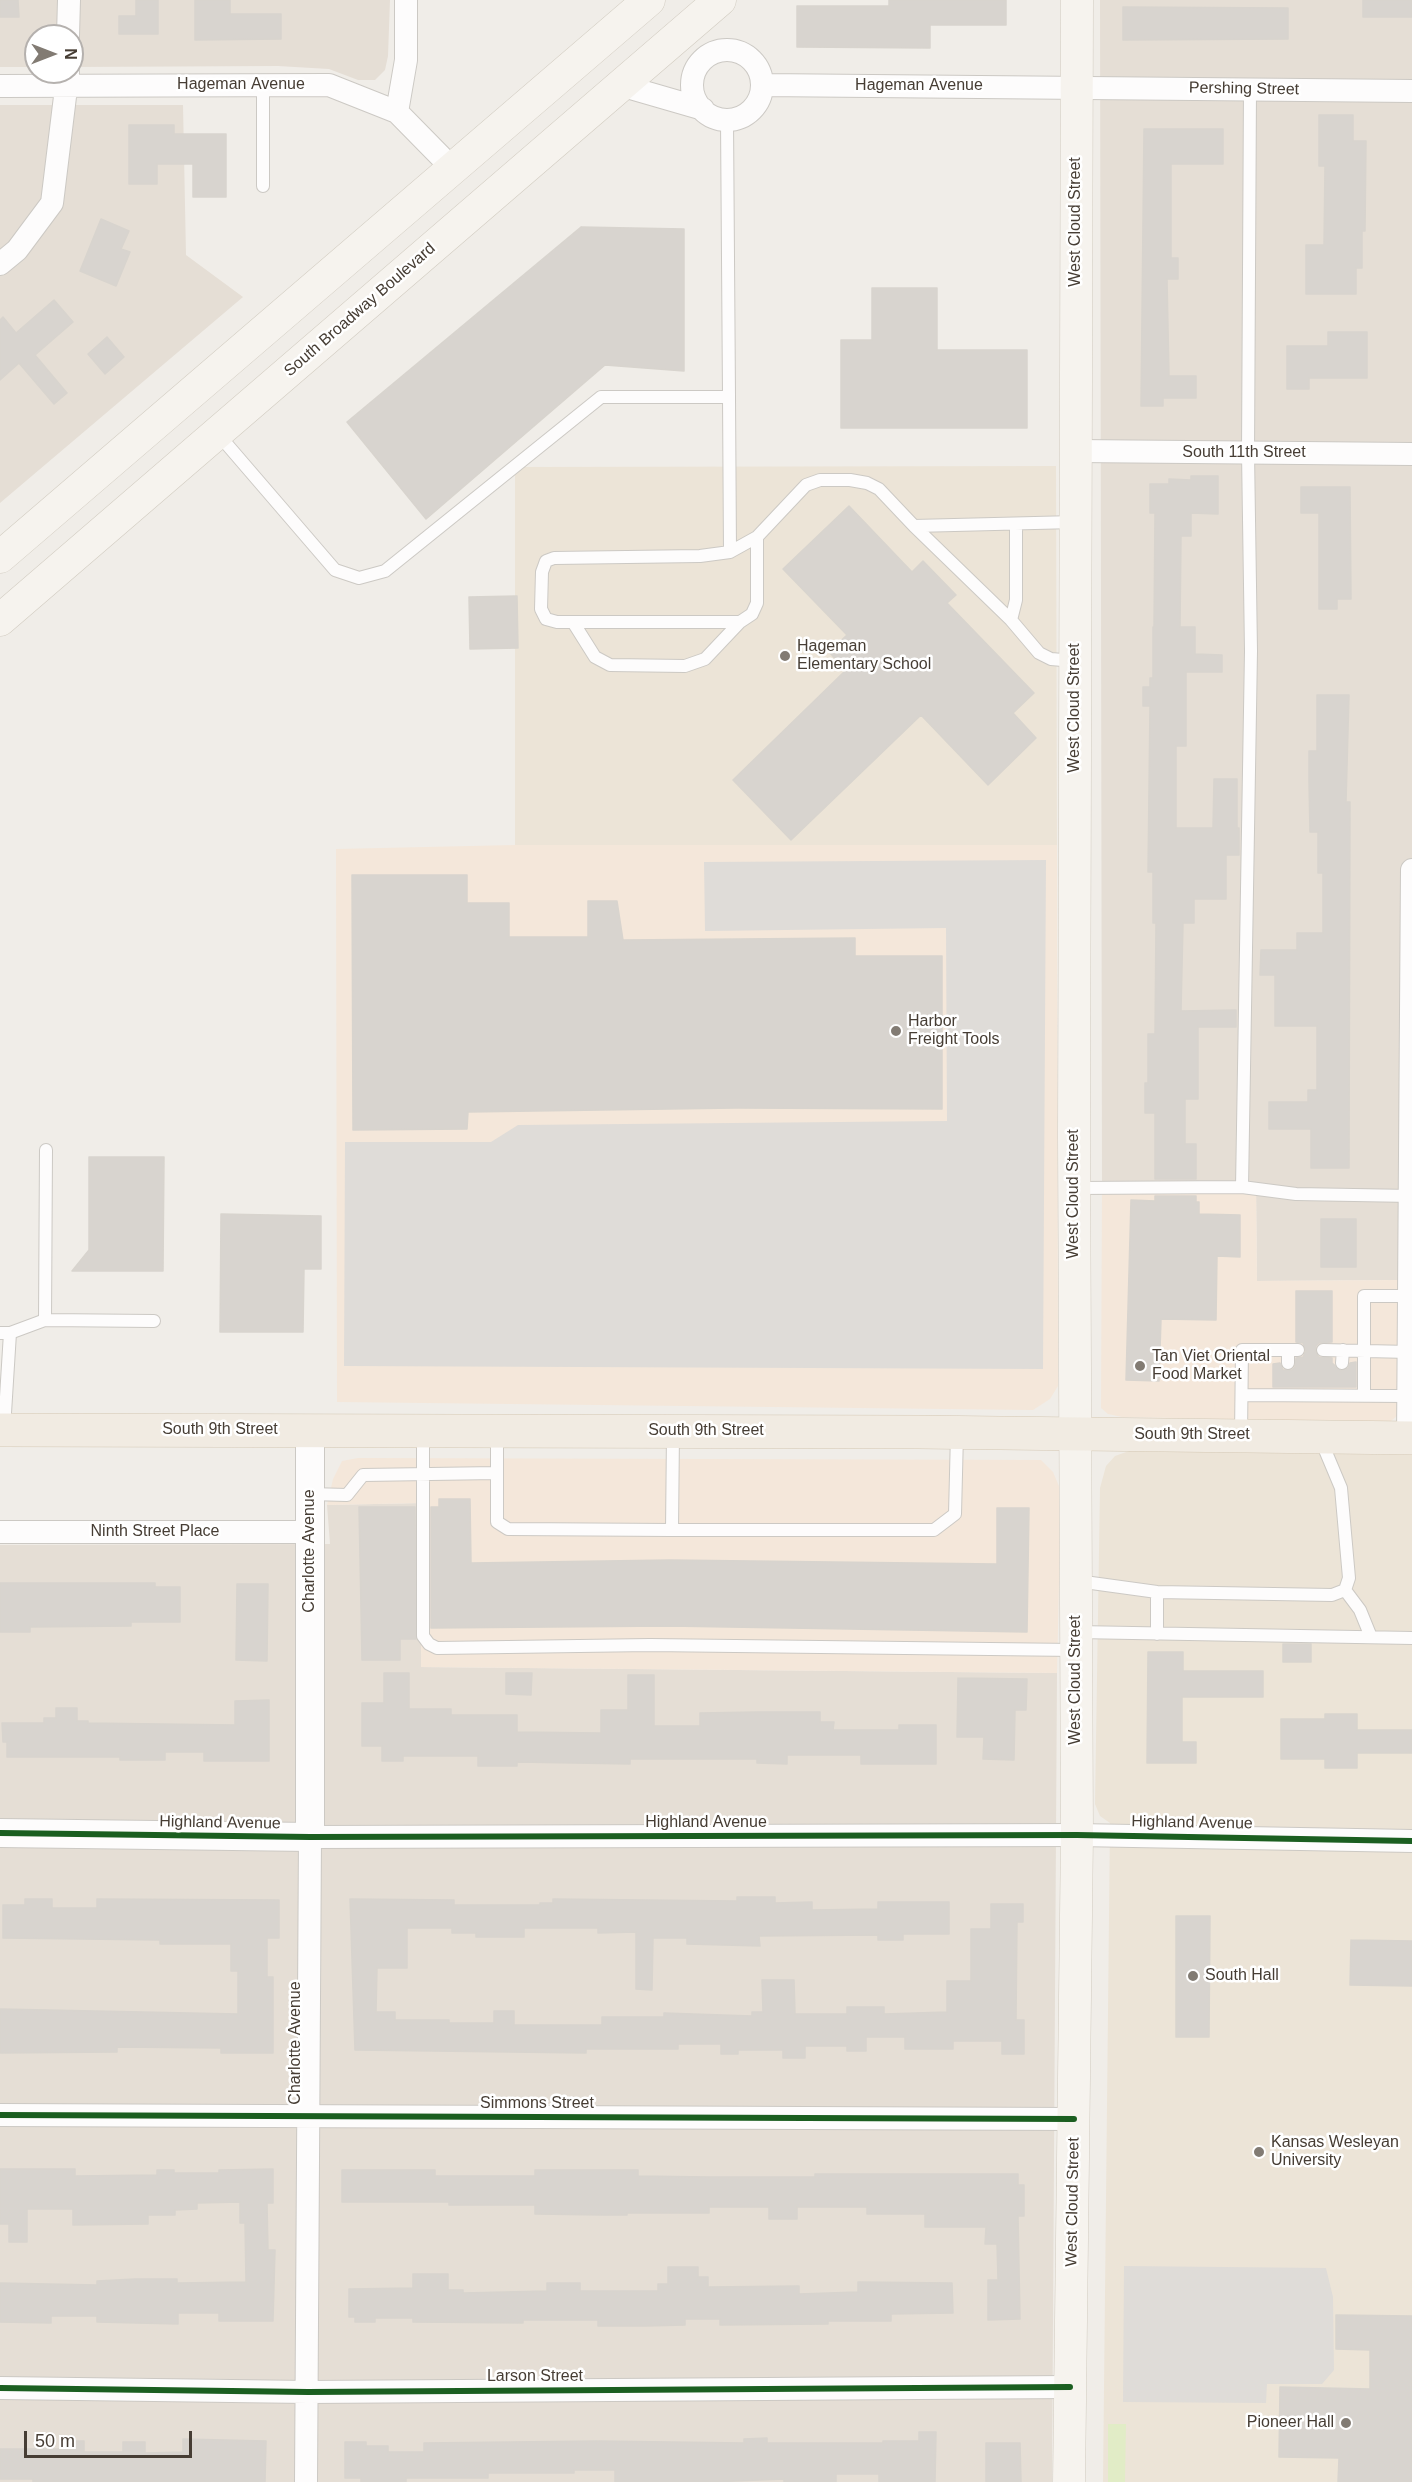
<!DOCTYPE html>
<style>
body{margin:0}
#map{position:relative;width:1412px;height:2482px;overflow:hidden;background:#f0ede8;font-family:Arial,sans-serif}
canvas{display:block}
.north{position:absolute;left:24px;top:24px;width:60px;height:60px;box-sizing:border-box;background:#fff;border:2px solid #b5b1ae;border-radius:50%;rotate:90deg;font-size:16px;font-weight:700;line-height:24px;text-align:center;color:#463d34}
.north::after{content:'';display:block;margin:auto;width:21px;height:27px;background:#827b73;clip-path:polygon(50% 0,100% 100%,50% 72%,0 100%)}
.scale{position:absolute;left:24px;top:2431px;width:168px;height:27px;box-sizing:border-box;border:3px solid #463d34;border-top:0;padding-left:8px;font-size:18px;line-height:21px;white-space:nowrap;color:#463d34;-webkit-text-stroke:4px #fff;paint-order:stroke}
</style>
<div id="map">
<canvas width="1412" height="2482"></canvas>
<div class="north">N</div>
<div class="scale">50 m</div>
</div>
<script>
const ctx = document.querySelector('canvas').getContext('2d');
ctx.lineJoin = 'round';
function fill(path, color) { ctx.fillStyle = color; ctx.fill(path, 'evenodd'); }
const shape = rows => new Path2D(rows.map(r => 'M' + r).join(''));
function stroke(path, color, width, dash) { ctx.strokeStyle = color; ctx.lineWidth = width; ctx.lineCap = dash ? 'butt' : 'round'; ctx.setLineDash(dash || []); ctx.stroke(path); }
function label(font, color, halo, rows, align = 'center') {
  ctx.font = font + ' Arial,sans-serif'; ctx.lineWidth = 5; ctx.setLineDash([]); ctx.textBaseline = 'middle'; ctx.strokeStyle = halo; ctx.fillStyle = color; for (const [text, x, y, turn = 0] of rows) {
    ctx.save(); ctx.translate(x, y); ctx.rotate((+turn || 0) * Math.PI / 180); ctx.textAlign = isNaN(turn) ? turn : align; if (halo) ctx.strokeText(text, 0, 0); ctx.fillText(text, 0, 0); ctx.restore();
  }
}
fill(shape([
 [0,0,390,0,388,56,385,70,375,80,358,80,329,69,278,66,72,67,72,36,36,36,36,67,0,67],
 [1100,0,1412,0,1412,1188,1400,1280,1257,1281,1256,1186,1102,1185],
 [0,105,183,105,186,255,243,297,0,503],
 [422,1503,421,1667,1057,1673,1052,2482,0,2482,0,1545,330,1544,327,1505]
]), '#e5ded5');
fill(shape([
 [515,845,1057,845,1058,1386,1050,1399,1033,1410,337,1402,336,849],
 [1102,1185,1256,1185,1257,1281,1400,1280,1399,1414,1390,1422,1122,1417,1108,1414,1101,1408],
 [358,1458,1041,1460,1053,1472,1061,1491,1057,1673,421,1667,422,1503,327,1505,333,1479,342,1461]
]), '#f4e7da');
fill(shape([
 [1056,466,1057,845,515,845,515,467],
 [1129,1451,1412,1455,1412,2482,1103,2482,1110,1823,1100,1816,1095,1804,1100,1488,1106,1466,1115,1456]
]), '#ece4d7');
fill(shape([
 [1108,2424,1126,2424,1125,2482,1108,2482]
]), '#e1ecc6');
fill(shape([
 [1046,860,1043,1369,344,1366,345,1142,491,1142,518,1125,947,1121,946,928,705,931,704,862],
 [1124,2266,1326,2268,1333,2297,1334,2370,1322,2384,1267,2384,1266,2403,1123,2402]
]), '#dfdcd8');
const building = shape([
 [0,0,18,0,19,17,0,17,0,0],
 [136,0,158,0,158,34,119,34,119,16,136,16,136,0],
 [195,0,230,0,230,14,281,14,281,39,195,40,195,0],
 [889,0,1006,0,1006,25,930,25,930,48,797,47,797,6,889,6,889,0],
 [1363,0,1412,0,1412,17,1363,17,1363,0],
 [1123,7,1288,8,1288,39,1123,40,1123,7],
 [1319,115,1353,115,1353,141,1366,141,1365,231,1362,231,1362,268,1356,268,1356,294,1306,294,1306,245,1324,245,1325,166,1319,166,1319,115],
 [129,125,174,125,174,134,226,134,226,197,193,197,193,164,157,164,157,184,129,184,129,125],
 [1144,129,1223,129,1223,164,1171,164,1171,258,1178,258,1178,279,1167,279,1169,376,1196,376,1196,398,1163,398,1163,406,1141,406,1144,129],
 [101,219,129,231,121,249,130,252,116,286,80,271,101,219],
 [581,227,684,229,684,371,605,365,426,519,347,422,581,227],
 [872,288,937,288,937,350,1027,350,1027,428,841,428,841,340,872,340,872,288],
 [54,300,73,322,35,355,67,393,54,404,19,363,0,380,0,320,3,317,16,333,54,300],
 [1328,332,1367,332,1367,378,1309,378,1309,389,1287,389,1287,346,1328,346,1328,332],
 [107,337,124,357,105,374,88,354,107,337],
 [1191,476,1218,476,1218,514,1191,513,1191,536,1181,536,1180,627,1195,627,1195,654,1222,655,1222,672,1186,672,1186,746,1176,746,1176,828,1213,828,1214,779,1237,779,1237,828,1239,828,1239,855,1226,855,1226,899,1194,899,1194,923,1183,923,1181,1011,1236,1010,1236,1027,1198,1027,1198,1099,1185,1099,1185,1144,1196,1144,1196,1179,1155,1179,1155,1113,1145,1113,1145,1083,1148,1083,1148,1034,1155,1034,1156,923,1153,923,1153,872,1148,872,1150,706,1143,706,1143,687,1150,687,1150,678,1153,678,1153,627,1154,627,1155,513,1150,513,1150,484,1169,484,1169,479,1191,480,1191,476],
 [1301,487,1350,487,1351,599,1337,599,1337,609,1319,609,1319,513,1301,513,1301,487],
 [849,506,912,572,923,561,956,595,947,603,1034,693,1013,713,1036,738,988,785,921,715,791,840,733,780,846,670,829,652,847,635,783,569,849,506],
 [517,596,518,648,470,649,469,597,517,596],
 [1317,695,1349,695,1346,802,1350,802,1349,1168,1311,1168,1311,1129,1269,1129,1269,1102,1308,1102,1308,1090,1317,1090,1317,1026,1275,1026,1275,975,1260,975,1261,950,1297,950,1297,933,1323,933,1323,873,1318,873,1318,832,1310,832,1309,782,1309,751,1317,751,1317,695],
 [352,875,467,875,467,903,509,903,509,937,588,937,588,901,617,901,623,940,855,938,855,956,942,956,942,1109,736,1108,468,1112,467,1129,353,1130,352,875],
 [89,1157,164,1157,163,1271,72,1271,89,1250,89,1157],
 [1155,1196,1196,1196,1196,1202,1199,1202,1199,1214,1240,1215,1240,1257,1217,1256,1216,1320,1161,1319,1159,1381,1126,1380,1131,1200,1155,1201,1155,1196],
 [221,1214,321,1216,321,1269,304,1269,303,1332,220,1332,221,1214],
 [1321,1219,1356,1219,1356,1267,1321,1267,1321,1219],
 [1296,1291,1332,1291,1332,1342,1319,1343,1316,1346,1316,1353,1319,1357,1332,1358,1332,1363,1341,1371,1348,1368,1350,1363,1356,1362,1356,1387,1273,1387,1273,1364,1280,1363,1283,1370,1292,1370,1295,1367,1296,1358,1303,1357,1306,1351,1303,1343,1296,1342,1296,1291],
 [439,1499,470,1499,471,1563,670,1560,997,1564,997,1508,1029,1508,1027,1632,669,1626,431,1628,431,1507,439,1507,439,1499],
 [359,1507,415,1507,416,1639,400,1639,400,1660,362,1660,359,1507],
 [0,1583,155,1583,155,1587,180,1587,180,1622,131,1622,131,1626,30,1627,30,1632,0,1632,0,1583],
 [237,1584,268,1584,267,1661,236,1660,237,1584],
 [1283,1644,1311,1644,1311,1662,1283,1662,1283,1644],
 [1148,1652,1183,1652,1183,1671,1263,1671,1263,1697,1182,1697,1182,1742,1196,1742,1196,1763,1147,1763,1148,1652],
 [384,1673,409,1673,409,1709,451,1709,451,1715,517,1715,517,1732,601,1733,601,1710,628,1710,628,1675,654,1675,654,1726,700,1726,700,1713,757,1712,820,1712,820,1722,834,1722,833,1730,899,1730,899,1725,936,1725,936,1764,861,1764,861,1755,787,1755,787,1764,757,1763,757,1759,630,1759,630,1764,517,1762,517,1766,478,1766,478,1756,403,1756,403,1761,382,1761,382,1746,362,1746,362,1703,384,1703,384,1673],
 [506,1673,532,1673,531,1695,506,1694,506,1673],
 [958,1678,1027,1679,1026,1710,1015,1710,1014,1760,983,1759,984,1737,957,1737,958,1678],
 [269,1700,269,1761,204,1761,204,1752,165,1752,165,1760,120,1760,120,1757,7,1757,7,1742,3,1742,2,1723,44,1723,44,1718,56,1718,56,1708,77,1708,77,1721,88,1721,88,1723,235,1725,235,1701,269,1700],
 [1325,1714,1357,1714,1357,1730,1412,1730,1412,1753,1357,1753,1357,1768,1325,1768,1325,1759,1281,1759,1281,1719,1325,1719,1325,1714],
 [737,1897,775,1897,775,1903,812,1902,812,1910,878,1909,878,1902,949,1902,949,1934,903,1934,903,1940,878,1940,878,1935,759,1936,760,1946,687,1944,687,1938,653,1938,652,1990,636,1989,636,1932,598,1933,598,1928,524,1928,524,1937,476,1937,476,1933,452,1933,452,1928,407,1928,407,1968,377,1968,376,2012,395,2012,395,2020,449,2020,449,2023,494,2023,494,2011,514,2011,514,2025,602,2025,602,2017,664,2017,664,2013,752,2016,752,2012,763,2012,762,1980,794,1980,795,2014,847,2014,847,2007,884,2007,884,2014,947,2012,947,1981,971,1981,971,1929,991,1929,991,1904,1023,1904,1023,1922,1017,1922,1016,2020,1024,2020,1024,2054,1002,2054,1002,2041,953,2041,953,2049,905,2049,905,2037,866,2037,866,2051,847,2051,847,2046,805,2046,805,2058,783,2058,783,2050,738,2050,738,2054,721,2054,721,2044,678,2044,678,2049,586,2049,586,2053,355,2050,350,1899,454,1900,454,1905,540,1905,540,1903,553,1903,553,1899,737,1901,737,1897],
 [25,1899,52,1899,52,1908,97,1908,97,1899,279,1900,279,1938,267,1938,267,1977,273,1977,273,2053,221,2053,221,2048,117,2047,117,2052,0,2053,0,2009,238,2014,238,1971,231,1971,231,1944,160,1944,160,1940,3,1938,3,1905,25,1905,25,1899],
 [1176,1916,1210,1916,1209,2037,1176,2037,1176,1916],
 [1351,1940,1412,1941,1412,1986,1350,1985,1351,1940],
 [0,2169,75,2169,75,2176,157,2175,157,2170,174,2170,174,2173,219,2173,219,2170,273,2169,273,2203,267,2203,268,2250,275,2250,273,2321,219,2321,219,2313,178,2313,178,2324,97,2322,97,2316,51,2316,51,2323,0,2322,0,2283,97,2285,97,2281,135,2279,177,2279,177,2283,246,2282,245,2223,240,2223,240,2202,197,2203,197,2209,175,2210,175,2215,148,2215,148,2224,73,2225,73,2209,27,2209,27,2242,9,2242,9,2224,0,2224,0,2169],
 [342,2170,435,2170,435,2176,535,2176,535,2170,638,2170,638,2176,709,2177,815,2177,815,2174,1018,2174,1018,2185,1024,2185,1024,2216,1018,2216,1020,2319,988,2320,988,2280,998,2280,997,2244,985,2244,986,2227,925,2227,925,2214,867,2214,867,2207,797,2207,797,2219,769,2219,769,2207,709,2207,709,2213,627,2213,627,2215,603,2215,535,2214,535,2205,449,2205,449,2202,342,2202,342,2170],
 [668,2267,698,2267,698,2277,708,2277,708,2287,799,2286,799,2294,858,2292,858,2282,952,2283,953,2313,891,2314,891,2321,828,2321,828,2324,720,2325,720,2319,685,2319,685,2325,646,2326,598,2326,598,2320,523,2320,523,2323,413,2322,413,2318,375,2318,375,2322,355,2322,355,2317,349,2317,349,2289,413,2288,413,2274,448,2274,448,2290,463,2290,463,2293,547,2291,547,2283,580,2283,580,2291,658,2291,658,2284,668,2284,668,2267],
 [1336,2315,1412,2316,1412,2482,1338,2482,1339,2458,1279,2457,1280,2387,1370,2389,1370,2350,1336,2349,1336,2315],
 [919,2432,936,2432,935,2482,879,2482,879,2474,836,2474,836,2482,784,2482,784,2479,710,2482,615,2482,615,2470,574,2470,574,2473,488,2473,488,2478,406,2478,406,2482,361,2482,361,2478,345,2478,345,2442,366,2442,366,2446,388,2446,388,2452,424,2452,424,2443,598,2441,744,2443,744,2439,767,2438,767,2443,883,2443,883,2441,919,2441,919,2432],
 [183,2439,266,2441,265,2482,33,2482,33,2479,0,2479,0,2449,61,2449,61,2441,84,2441,84,2452,123,2452,123,2442,145,2442,145,2453,183,2452,183,2439],
 [986,2443,1020,2443,1021,2482,986,2482,986,2443]
]);
fill(building, '#d8d4cf');
stroke(building, '#d8d4ce', 1.5);
const service = shape([
 [263,85,263,186],
 [729,397,730,552],
 [218,434,335,570,359,578,385,571,601,397,729,397,727,120],
 [1016,524,1016,600,1011,620,914,526,1075,522],
 [757,537,757,603,752,614,740,622,557,622,546,619,541,609,542,572,546,561,554,558,700,556,730,552,757,537,806,485,820,480,850,480,867,483,879,489,914,526],
 [1011,620,1039,653,1051,659,1074,661],
 [573,622,595,657,610,665,685,666,705,659,740,622],
 [1242,1187,1251,651,1248,453,1250,89],
 [1075,1188,1242,1187,1296,1194,1412,1196],
 [45,1320,46,1150],
 [0,1333,10,1333,4,1429],
 [10,1333,45,1320,154,1321],
 [1288,1350,1288,1363],
 [1323,1350,1409,1352],
 [1342,1363,1343,1350],
 [1242,1395,1409,1396],
 [1364,1395,1364,1296,1409,1296],
 [423,1432,423,1636,429,1644,437,1648,650,1645,1075,1650],
 [497,1433,497,1522,508,1529,672,1530],
 [673,1433,672,1530,934,1530,955,1514,957,1434],
 [1241,1434,1242,1350,1298,1350],
 [310,1494,347,1495,363,1475,497,1473],
 [1077,1581,1157,1592,1332,1595,1345,1590,1349,1578,1341,1488,1320,1438],
 [1345,1590,1360,1610,1371,1637],
 [1157,1592,1157,1634],
 [1077,1632,1412,1638]
]);
const minor = shape([
 [68,36,69,0],
 '692 85a35 35 0 1 1 70 0a35 35 0 1 1-70 0Z',
 [620,85,703,109],
 [762,85,1412,91],
 [0,86,329,85,397,112,453,169],
 [397,112,406,60,406,0],
 [0,264,17,250,52,203,68,72],
 [1076,451,1412,454],
 [1408,1438,1412,870],
 [0,1532,311,1532],
 [0,2115,1074,2119],
 [0,2388,308,2392,1070,2387],
 [306,2482,310,1837,1077,1835,1412,1841]
]);
const tertiary = shape([
 [0,1833,310,1837,310,1430]
]);
const secondary = shape([
 [0,557,649,0],
 [0,620,720,0],
 [1069,2482,1077,1835,1074,1136,1077,0]
]);
const primary = shape([
 [0,1430,918,1432,1412,1438]
]);
stroke(service, '#ccc9c4', 14);
stroke(minor, '#ccc9c4', 24);
stroke(tertiary, '#ccc9c4', 30);
stroke(secondary, '#d1cbc0', 33);
stroke(primary, '#d4c8b4', 34);
stroke(service, '#fdfcfc', 12);
stroke(minor, '#fdfcfc', 22);
stroke(tertiary, '#fdfcfc', 28);
stroke(secondary, '#f6f3ee', 32);
stroke(primary, '#f1ebe2', 33);
stroke(shape([
 [0,1833,310,1837,1077,1835,1412,1841],
 [0,2115,1074,2119],
 [0,2388,308,2392,1070,2387]
]), '#1b5e20', 6);
for (const [x, y, r, color] of [
 [785,656,6,"#827b73"],
 [896,1031,6,"#827b73"],
 [1140,1366,6,"#827b73"],
 [1193,1976,6,"#827b73"],
 [1259,2152,6,"#827b73"],
 [1346,2423,6,"#827b73"]
]) { const dot = new Path2D(); dot.arc(x, y, r, 0, 2 * Math.PI); ctx.fillStyle = color; ctx.fill(dot); stroke(dot, '#fff', 2); }
label('16px', '#463d34', '#fff', [
 ["Hageman Avenue",241,85],
 ["Hageman Avenue",919,86],
 ["Pershing Street",1244,89,1],
 ["West Cloud Street",1076,222,-90],
 ["South Broadway Boulevard",360,310,-41],
 ["South 11th Street",1244,453],
 ["West Cloud Street",1075,708,-90],
 ["West Cloud Street",1074,1194,-90],
 ["South 9th Street",220,1430],
 ["South 9th Street",706,1431],
 ["South 9th Street",1192,1435],
 ["Ninth Street Place",155,1532],
 ["Charlotte Avenue",310,1551,-90],
 ["West Cloud Street",1076,1680,-90],
 ["Highland Avenue",220,1823,1],
 ["Highland Avenue",706,1823],
 ["Highland Avenue",1192,1823,1],
 ["Charlotte Avenue",296,2043,-90],
 ["Simmons Street",537,2104],
 ["West Cloud Street",1073,2202,-89],
 ["Larson Street",535,2377]
]);
label('16px', '#463d34', '#fff', [
 ["Hageman",797,647],
 ["Elementary School",797,665],
 ["Harbor",908,1022],
 ["Freight Tools",908,1040],
 ["Tan Viet Oriental",1152,1357],
 ["Food Market",1152,1375],
 ["South Hall",1205,1976],
 ["Kansas Wesleyan",1271,2143],
 ["University",1271,2161],
 ["Pioneer Hall",1334,2423,"right"]
], 'left');
</script>
